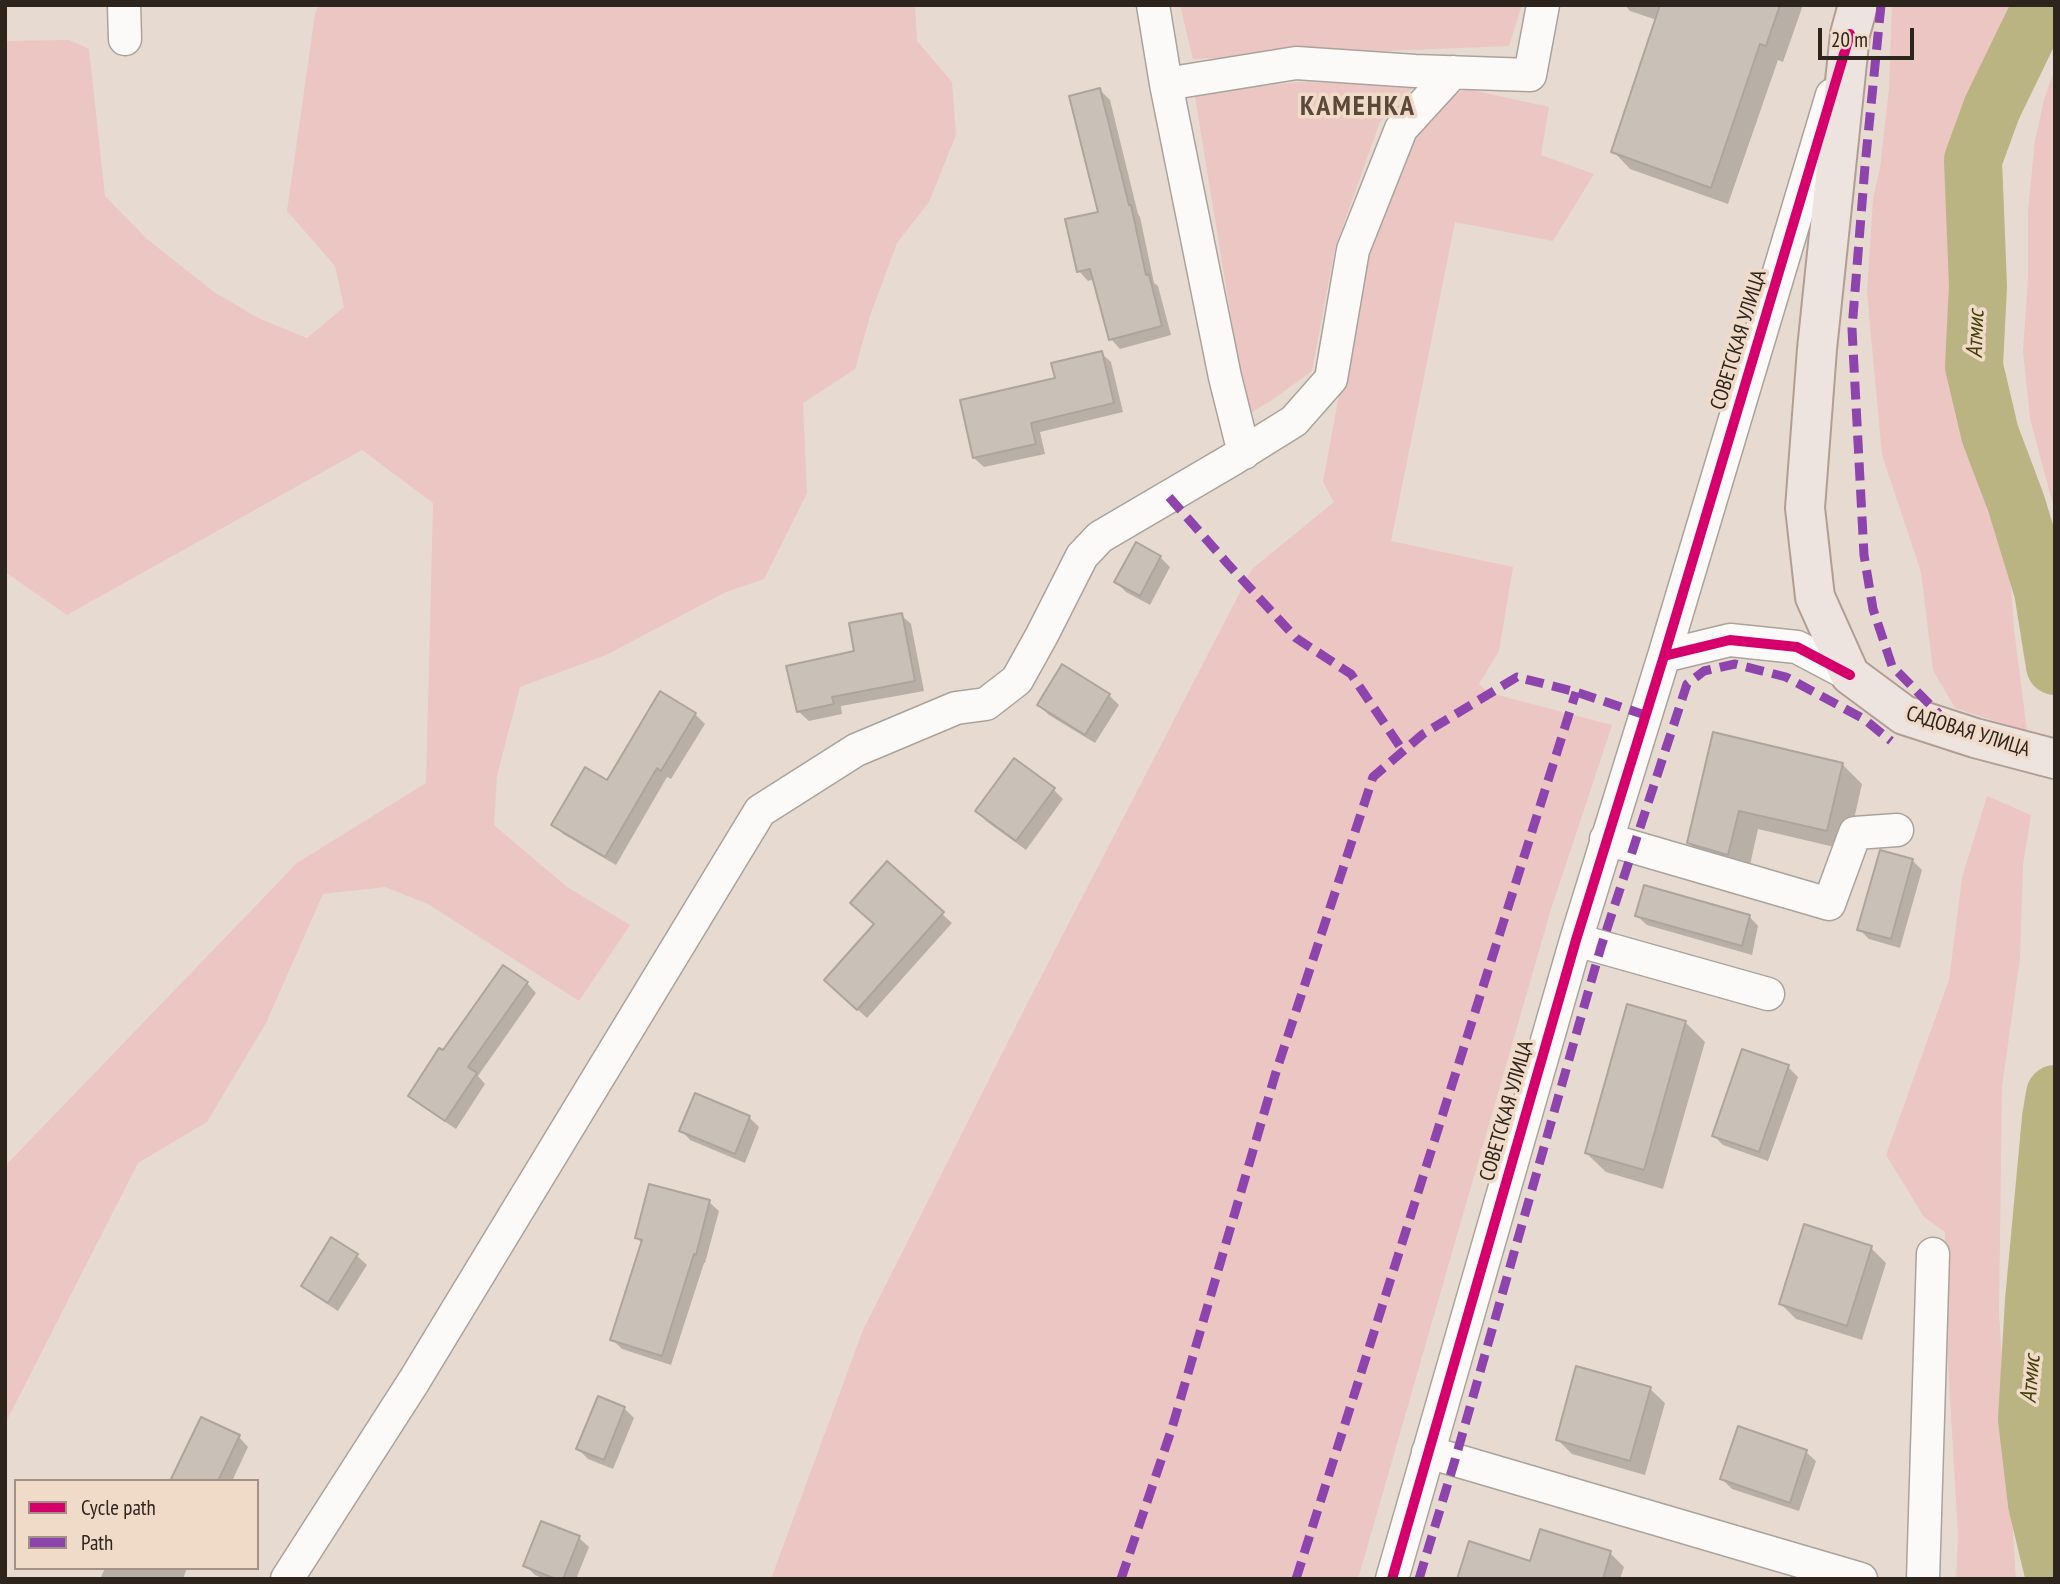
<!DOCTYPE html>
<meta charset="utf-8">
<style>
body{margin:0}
#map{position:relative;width:2060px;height:1584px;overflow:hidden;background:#e7dbd1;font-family:"PT Sans Narrow",sans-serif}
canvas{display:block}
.frame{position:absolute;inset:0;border:7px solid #2d241e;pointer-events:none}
.legend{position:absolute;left:14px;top:1479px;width:245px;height:91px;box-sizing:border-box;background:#f0dac8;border:2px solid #a29184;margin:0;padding:9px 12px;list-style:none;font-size:21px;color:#2d241e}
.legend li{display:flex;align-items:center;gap:14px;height:35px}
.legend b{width:35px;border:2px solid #a29184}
.scale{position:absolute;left:1818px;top:28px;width:96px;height:32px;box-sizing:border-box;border:4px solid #2d241e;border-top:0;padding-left:9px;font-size:21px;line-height:24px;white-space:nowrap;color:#2d241e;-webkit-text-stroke:5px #f0dac8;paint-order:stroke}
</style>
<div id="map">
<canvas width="2060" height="1584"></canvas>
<div class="frame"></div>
<ul class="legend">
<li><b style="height:9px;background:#d6006c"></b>Cycle path</li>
<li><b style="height:9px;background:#8e44ad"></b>Path</li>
</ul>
<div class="scale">20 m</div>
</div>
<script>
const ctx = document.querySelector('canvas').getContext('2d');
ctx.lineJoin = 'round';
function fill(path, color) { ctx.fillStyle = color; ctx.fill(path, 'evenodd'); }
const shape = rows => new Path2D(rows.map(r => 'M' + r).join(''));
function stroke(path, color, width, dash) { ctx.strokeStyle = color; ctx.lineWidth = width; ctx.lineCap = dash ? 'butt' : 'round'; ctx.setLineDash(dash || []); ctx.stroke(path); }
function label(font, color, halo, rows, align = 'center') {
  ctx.font = font + ' "PT Sans Narrow",sans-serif'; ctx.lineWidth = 7; ctx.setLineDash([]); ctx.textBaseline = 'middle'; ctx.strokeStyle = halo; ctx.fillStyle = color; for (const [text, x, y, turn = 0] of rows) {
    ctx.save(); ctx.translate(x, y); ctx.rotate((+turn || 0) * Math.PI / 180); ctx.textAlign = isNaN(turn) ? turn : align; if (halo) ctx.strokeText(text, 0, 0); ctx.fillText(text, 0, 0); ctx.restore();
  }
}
fill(shape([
 [318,5,915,5,917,41,952,82,956,135,929,202,897,243,871,313,855,369,803,403,807,493,764,579,726,592,606,655,520,687,497,776,494,825,567,887,630,925,579,1001,428,904,385,887,323,894,266,1023,207,1122,138,1163,6,1422,5,1166,297,863,426,783,433,503,362,450,67,615,5,572,5,41,69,40,89,49,105,196,147,239,214,292,258,318,307,338,344,307,335,266,287,211,315,14],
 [1180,5,1522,5,1509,46,1193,59],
 [1892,5,2021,5,2004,42,1973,96,1954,178,1960,295,1955,365,1961,436,2010,574,2014,629,2027,731,1955,708,1933,670,1921,572,1882,455,1867,293,1873,199,1880,168,1889,89],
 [2055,68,2055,512,2030,419,2023,351,2028,279,2028,211,2035,140,2044,100],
 [1302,82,1416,84,1380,122,1335,248,1312,371,1272,400,1247,415,1194,91],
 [1467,89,1549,107,1541,155,1594,174,1553,241,1455,222,1391,541,1513,567,1499,651,1479,684,1490,693,1612,725,1551,909,1358,1579,771,1579,863,1330,1029,1000,1252,569,1334,502,1323,482,1359,286,1397,154,1437,102],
 [1987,796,2031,815,2023,865,2020,958,2002,1087,1999,1314,2016,1579,1956,1579,1958,1536,1945,1312,1945,1232,1924,1217,1886,1155,1949,980,1962,878]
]), '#ecc6c3');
fill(shape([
 [1625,5,1803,5,1783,62,1778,60,1728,204,1630,169,1613,151,1657,20,1630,11],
 [1100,90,1110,100,1138,214,1140,217,1154,283,1158,286,1171,335,1120,349,1111,339,1095,279,1088,281,1079,271,1100,214],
 [1101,353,1111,362,1123,412,1040,432,1045,454,984,467,974,458],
 [1137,544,1160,557,1170,567,1150,605,1126,592,1116,582],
 [901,615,911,624,924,691,841,706,842,714,809,721,799,712,856,652],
 [1109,695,1119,705,1095,743,1049,715,1039,705],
 [695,714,705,724,671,779,667,777,616,865,563,834,553,824],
 [1714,734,1842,764,1862,784,1847,850,1758,829,1748,874,1708,863,1689,843],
 [1054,790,1063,799,1026,850,986,821,977,811],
 [1912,860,1922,870,1900,948,1869,939,1859,929],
 [887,864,952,923,867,1018,836,990,876,925],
 [1637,916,1749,916,1758,926,1752,955,1647,925],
 [527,983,536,993,478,1076,485,1084,456,1129,420,1105,410,1096,443,1053],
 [1685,1022,1705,1042,1663,1189,1606,1172,1586,1153],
 [1788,1067,1798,1077,1768,1161,1723,1145,1714,1136],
 [749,1117,759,1127,745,1163,690,1140,681,1130],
 [709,1202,719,1211,705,1263,704,1263,671,1365,622,1349,612,1339,643,1244,637,1238],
 [1871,1248,1886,1263,1862,1340,1796,1319,1781,1304],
 [357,1256,367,1265,338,1311,313,1295,303,1285],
 [1650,1389,1665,1403,1645,1475,1572,1454,1558,1440],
 [624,1408,634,1418,613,1469,588,1459,578,1449],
 [239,1437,248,1447,232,1481,172,1481],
 [1806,1452,1816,1461,1799,1511,1732,1489,1722,1479],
 [579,1538,589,1547,576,1579,544,1579,535,1575,525,1565],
 [1610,1553,1624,1567,1620,1579,1459,1579,1531,1564],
 [105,1568,187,1568,183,1579,103,1579,101,1577]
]), '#0003');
stroke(shape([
 [2042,5,1992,108,1973,160,1978,286,1974,366,1990,434,2016,503,2043,591,2055,666],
 [2055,1579,2037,1504,2027,1419,2034,1301,2051,1118,2055,1094]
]), '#bab482', 58);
const building = shape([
 [1660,5,1780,5,1766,46,1760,44,1711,188,1611,152,1660,5],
 [1100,88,1129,205,1131,205,1146,275,1149,274,1162,326,1109,340,1090,269,1077,272,1065,219,1098,212,1069,96,1100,88],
 [1102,351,1114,403,1031,423,1036,444,973,458,960,400,1055,378,1051,363,1102,351],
 [1136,542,1161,556,1140,596,1114,582,1136,542],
 [902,613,915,681,832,697,834,704,797,712,786,666,854,651,849,623,902,613],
 [1062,664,1110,694,1085,735,1037,705,1062,664],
 [660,691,696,713,661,771,657,768,605,857,551,825,585,767,607,780,660,691],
 [1713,732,1843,763,1827,831,1739,811,1728,855,1687,843,1713,732],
 [1014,758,1055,788,1016,841,975,811,1014,758],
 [1880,850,1913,859,1891,939,1857,930,1880,850],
 [887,861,944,912,857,1010,824,980,874,924,850,903,887,861],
 [1644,885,1750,915,1742,946,1635,916,1644,885],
 [503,965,528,982,468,1067,477,1073,445,1121,408,1096,439,1048,443,1050,503,965],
 [1627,1004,1686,1021,1644,1170,1585,1153,1627,1004],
 [1742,1049,1789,1065,1759,1152,1712,1136,1742,1049],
 [695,1093,750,1116,735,1154,679,1131,695,1093],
 [649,1184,710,1200,696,1255,694,1254,662,1356,610,1340,642,1240,635,1238,649,1184],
 [1804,1224,1872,1246,1847,1326,1779,1304,1804,1224],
 [331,1237,358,1254,328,1303,301,1286,331,1237],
 [1576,1366,1651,1387,1630,1461,1556,1440,1576,1366],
 [598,1396,625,1407,604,1460,576,1449,598,1396],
 [201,1417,240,1435,218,1481,170,1481,201,1417],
 [1738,1426,1807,1450,1790,1503,1720,1479,1738,1426],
 [541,1521,580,1536,563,1579,556,1579,523,1566,541,1521],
 [1540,1529,1611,1551,1603,1579,1457,1579,1469,1541,1530,1561,1540,1529]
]);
fill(building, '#c9c1b8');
stroke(building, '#ada59d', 2);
const minor = shape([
 [124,5,125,39],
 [1153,5,1166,84,1225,377,1244,453],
 [1166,84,1296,63,1415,71,1530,75,1543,5],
 [1664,656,1832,95],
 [1606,839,1829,904,1855,833,1897,830],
 [1576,940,1768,994],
 [1428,1452,1861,1579],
 [287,1579,414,1381,760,811,856,750,956,708,986,704,1017,680,1042,635,1082,556,1100,537,1233,459,1294,421,1331,379,1353,250,1401,129,1453,72],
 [1392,1579,1576,940,1664,656,1730,640,1797,647,1850,675],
 [1923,1579,1933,1254]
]);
const major = shape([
 [1858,5,1850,34,1817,349,1805,508,1815,597,1850,675,1904,715,1975,738,2055,759]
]);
stroke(minor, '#aba29b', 35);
stroke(major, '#b29d93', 42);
stroke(minor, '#fbfaf8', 32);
stroke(major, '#ede3df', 38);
stroke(shape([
 [1881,5,1865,166,1852,329,1864,555,1873,609,1892,666,1939,714],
 [1169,497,1227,563,1296,638,1351,674,1403,751],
 [1121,1579,1172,1428,1276,1072,1373,777,1423,734,1517,677,1576,692,1645,715],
 [1296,1579,1576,692],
 [1419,1579,1455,1460,1601,947,1687,684,1704,671,1735,664,1786,677,1864,719,1891,741]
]), '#8e44ad', 9, [18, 9]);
stroke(shape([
 [1664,656,1850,34],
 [1392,1579,1576,940,1664,656,1730,640,1797,647,1850,675]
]), '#d6006c', 10);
label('21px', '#2d241e', '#f0dac8', [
 ["СОВЕТСКАЯ УЛИЦА",1739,340,-73],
 ["САДОВАЯ УЛИЦА",1968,732,17],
 ["СОВЕТСКАЯ УЛИЦА",1507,1111,-74]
]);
label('italic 23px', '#434008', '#f0dac8', [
 ["Атмис",1976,334,-88],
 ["Атмис",2031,1379,-85]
]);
ctx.letterSpacing = '2px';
label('bold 28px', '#5b4839', '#f0dac8', [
 ["КАМЕНКА",1358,107]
]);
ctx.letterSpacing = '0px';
</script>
